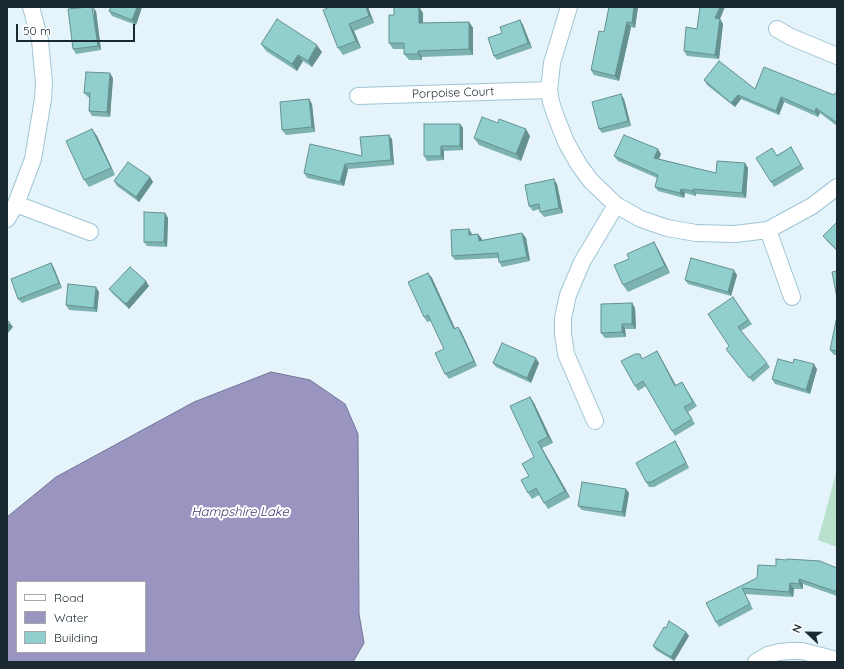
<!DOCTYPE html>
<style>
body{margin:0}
#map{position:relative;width:844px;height:669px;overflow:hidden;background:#e5f4fb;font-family:Quicksand,sans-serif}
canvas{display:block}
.frame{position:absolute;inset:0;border:8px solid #1a2930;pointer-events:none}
.legend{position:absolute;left:16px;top:581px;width:130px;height:72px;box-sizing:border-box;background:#fff;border:1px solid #a3a9ac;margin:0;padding:5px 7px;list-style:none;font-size:12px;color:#1a2930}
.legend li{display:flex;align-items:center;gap:8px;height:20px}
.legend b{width:20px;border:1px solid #a3a9ac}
.north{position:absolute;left:788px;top:613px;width:40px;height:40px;-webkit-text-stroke:3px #fff;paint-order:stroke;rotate:292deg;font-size:11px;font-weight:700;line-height:16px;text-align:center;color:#1a2930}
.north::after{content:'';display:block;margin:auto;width:14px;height:18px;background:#1a2930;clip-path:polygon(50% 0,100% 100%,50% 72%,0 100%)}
.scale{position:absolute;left:16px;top:24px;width:119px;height:18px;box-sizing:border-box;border:2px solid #1a2930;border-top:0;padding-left:5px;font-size:12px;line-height:14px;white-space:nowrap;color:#1a2930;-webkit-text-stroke:3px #fff;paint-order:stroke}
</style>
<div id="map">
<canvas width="844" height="669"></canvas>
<div class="frame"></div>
<ul class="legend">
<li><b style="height:5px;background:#fff"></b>Road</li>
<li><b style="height:11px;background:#9994c0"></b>Water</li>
<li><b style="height:11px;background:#90cfcd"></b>Building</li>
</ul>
<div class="north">N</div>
<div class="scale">50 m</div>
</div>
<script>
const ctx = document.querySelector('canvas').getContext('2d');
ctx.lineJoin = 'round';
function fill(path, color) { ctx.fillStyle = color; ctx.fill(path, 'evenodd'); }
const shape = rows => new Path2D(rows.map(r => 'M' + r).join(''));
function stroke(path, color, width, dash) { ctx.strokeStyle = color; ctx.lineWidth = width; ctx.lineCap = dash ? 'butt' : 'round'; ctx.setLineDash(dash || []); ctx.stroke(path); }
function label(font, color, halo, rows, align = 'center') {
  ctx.font = font + ' Quicksand,sans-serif'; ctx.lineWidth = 4; ctx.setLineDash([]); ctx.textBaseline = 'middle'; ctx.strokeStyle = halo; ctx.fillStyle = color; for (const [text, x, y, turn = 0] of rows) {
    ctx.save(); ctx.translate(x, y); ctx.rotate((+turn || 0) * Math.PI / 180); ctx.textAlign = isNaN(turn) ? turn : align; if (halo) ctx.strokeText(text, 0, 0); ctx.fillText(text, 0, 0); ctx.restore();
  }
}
fill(shape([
 [837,469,837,547,818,540]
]), '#b8e0ca');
const water = shape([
 [271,372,310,380,345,404,358,434,359,614,364,643,353,662,7,662,7,517,56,477,194,402,271,372],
 [17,582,145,582,145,652,17,652,17,582]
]);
fill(water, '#9994c0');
stroke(water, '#737495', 1);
const street = shape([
 [569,7,552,63,549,90,551,102,556,117,566,142,579,165,591,181,616,205,641,219,667,228,696,233,735,234,768,230,812,206,837,187],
 [777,29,791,37,837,56],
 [358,96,549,90],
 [16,204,90,232],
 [7,219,16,204,33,159,43,99,44,83,40,40,31,7],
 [768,230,792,297],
 [595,421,566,354,563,334,563,318,568,295,582,262,616,205],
 [756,662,768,655,779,652,791,651,802,651,837,660]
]);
stroke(street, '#9fc5d6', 18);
stroke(street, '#fff', 16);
fill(shape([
 [142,7,136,25,112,16,109,11],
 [330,7,368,7,374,23,354,31,361,48,343,55,338,48],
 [419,7,423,13,423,23,469,22,473,28,473,55,422,57,422,60,409,60,404,54,404,49,393,49,389,43,394,15],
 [609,7,638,7,635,28,631,27,619,81,594,75,591,70,604,32],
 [96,11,101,50,76,54,73,49],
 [720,19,723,24,719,59,687,56,684,51,697,29],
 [520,20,523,25,532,48,497,60,494,56,502,33],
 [261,44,322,52,312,67,303,61,297,71,266,51],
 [113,78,110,117,92,116,89,111,90,98,88,97,84,93],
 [704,80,755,89,834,95,837,91,837,126,820,113,818,117,784,102,779,115,741,99,735,107,707,85],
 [309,99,312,104,315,132,286,135,282,130],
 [624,99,631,126,602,133,599,129],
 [460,124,463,128,463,150,444,151,444,160,427,161,424,156],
 [92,129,97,136,115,175,89,187,84,180],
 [530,136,521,161,479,145,474,138],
 [392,139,394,165,348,169,344,186,307,178,304,173,362,156],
 [791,147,804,169,774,187,771,182,777,155],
 [661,154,659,159,716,173,745,163,748,168,746,198,696,194,696,196,685,193,684,198,658,191,655,187,657,178,618,161,614,156],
 [150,177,153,182,139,202,117,186,114,181],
 [557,184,563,213,544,217,540,212,540,209,533,211,529,206],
 [165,213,168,218,167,247,147,246,144,242],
 [837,222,837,251,827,241,823,236],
 [522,233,526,238,530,261,502,267,499,262,498,258,455,260,452,256,472,234,472,235,478,234,482,239,482,240],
 [658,249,670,273,628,292,623,285],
 [51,263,54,268,62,288,22,303,18,299],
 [428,273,432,278,455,328,461,331,477,366,449,379,445,374,444,349,431,321,427,322,424,317],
 [737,275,731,296,688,284,685,280],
 [149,286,129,309,113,294,109,289],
 [99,292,97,312,69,310,66,305],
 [733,297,752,324,741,331,770,367,753,382,726,349,729,346],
 [632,303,635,308,636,329,625,329,626,337,605,338,601,333],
 [837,316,837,355,834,355,830,350],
 [657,351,660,356,676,385,682,382,697,406,688,412,695,424,675,436,646,386,638,391,635,386,643,359],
 [493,363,539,363,531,383,496,367],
 [793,363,817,369,810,394,775,384,772,379],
 [530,397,534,403,553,443,542,448,570,497,548,509,539,495,532,499,528,493,529,476,534,457],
 [675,441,678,446,689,468,654,487,649,487,646,482],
 [626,489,629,493,625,517,582,510,578,506],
 [776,566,837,568,837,596,803,584,803,589,794,589,793,597,745,594,753,609,719,627,716,622,706,603,757,578],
 [666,628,686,632,689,636,674,661,656,650,653,646]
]), '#7cb2b0');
fill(shape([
 [93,7,96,11,101,50,98,46],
 [137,7,142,7,136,25,132,20],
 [366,7,368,7,374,23,369,16],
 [419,7,423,13,423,29,419,23],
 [634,7,638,7,635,28,632,23],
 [720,7,725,7,720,19,723,24,719,59,715,55,715,18],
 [520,20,523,25,532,48,528,43],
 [469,22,473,28,473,55,469,49],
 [627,22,631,27,619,81,615,76],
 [349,24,354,31,361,48,356,41],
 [317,45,322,52,312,67,308,61],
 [418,51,422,57,422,60,418,54],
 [298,55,303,61,297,71,292,64],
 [110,73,113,78,110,117,107,112],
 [7,90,8,101,7,105],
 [621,94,624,99,631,126,628,121],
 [738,95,741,99,735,107,731,103],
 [781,97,784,102,779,115,776,111],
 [309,99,312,104,315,132,312,127],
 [816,108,820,113,818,117,815,112],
 [460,124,463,128,463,150,460,146],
 [92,129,97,136,115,175,111,168],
 [526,129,530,136,521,161,516,154],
 [389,135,392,139,394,165,391,160],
 [441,146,444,151,444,160,441,156],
 [658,149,661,154,657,163,654,158],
 [745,163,748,168,746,198,742,193],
 [345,164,348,169,344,186,340,182],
 [150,177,153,182,139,202,136,197],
 [554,179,557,184,563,213,559,208],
 [681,189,685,193,684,198,680,193],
 [693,189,696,194,696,196,693,191],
 [165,213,168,218,167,247,164,242],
 [469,229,472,234,472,239,469,235],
 [522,233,526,238,530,261,527,257],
 [478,234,482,239,482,246,479,241],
 [654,242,658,249,670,273,665,266],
 [51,263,54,268,62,288,59,283],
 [734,270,737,275,731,296,728,292],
 [428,273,432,278,457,333,454,329],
 [146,281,149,286,129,309,126,304],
 [96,287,99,292,97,312,94,308],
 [632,303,635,308,636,329,632,324],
 [10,323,13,327,7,334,7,326],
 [622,324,625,329,626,337,622,332],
 [458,327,461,331,477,366,474,361],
 [657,351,660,356,678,390,675,386],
 [536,358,539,363,531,383,527,378],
 [814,364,817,369,810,394,806,390],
 [530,397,534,403,553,443,548,437],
 [675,441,678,446,689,468,686,463],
 [538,442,542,448,570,497,565,491],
 [626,489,629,493,625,517,622,512],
 [799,579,803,584,803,589,799,584],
 [790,583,794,589,793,597,789,592],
 [686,632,689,636,674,661,671,657]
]), '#659190');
const building = shape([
 [89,7,92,7,98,46,73,49,68,9,89,7],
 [111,7,137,7,132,20,109,11,111,7],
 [330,7,366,7,369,16,349,24,356,41,338,48,323,10,330,7],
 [394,7,419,7,419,23,469,22,469,49,418,51,418,54,404,54,404,43,389,43,389,15,394,15,394,7],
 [609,7,634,7,632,23,627,22,615,76,591,70,599,31,604,32,609,7],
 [700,7,720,7,715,18,720,19,715,55,684,51,686,27,697,29,700,7],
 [277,19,317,45,308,61,298,55,292,64,261,44,277,19],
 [520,20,528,43,494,56,488,38,502,33,500,27,520,20],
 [719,61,755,89,764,67,834,95,837,91,837,123,816,108,815,112,781,97,776,111,738,95,731,103,704,80,719,61],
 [86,72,110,73,107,112,89,111,90,93,84,93,86,72],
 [621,94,628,121,599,129,592,102,621,94],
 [309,99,312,127,282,130,280,102,309,99],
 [482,117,498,123,499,119,526,129,516,154,474,138,482,117],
 [424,124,460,124,460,146,441,146,441,156,424,156,424,124],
 [92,129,111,168,84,180,66,141,92,129],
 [389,135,391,160,345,164,340,182,304,173,310,144,362,156,360,137,389,135],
 [624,135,658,149,654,158,716,173,717,161,745,163,742,193,693,189,693,191,681,189,680,193,655,187,658,175,614,156,624,135],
 [791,147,801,165,771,182,756,158,772,148,777,156,791,147],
 [128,162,150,177,136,197,114,181,128,162],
 [554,179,559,208,540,212,539,204,529,206,525,185,554,179],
 [144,212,165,213,164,242,144,242,144,212],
 [837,222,837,250,823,236,837,222],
 [469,229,469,235,478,234,479,241,522,233,527,257,499,262,498,253,452,256,451,230,469,229],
 [654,242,665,266,623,285,614,265,629,259,627,254,654,242],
 [691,258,734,270,728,292,685,280,691,258],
 [51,263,59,283,18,299,11,279,51,263],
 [130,267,146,281,126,304,109,289,130,267],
 [837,271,837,298,832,272,837,271],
 [428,273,454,329,458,327,474,361,445,374,435,353,444,349,428,315,424,317,408,282,428,273],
 [68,284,96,287,94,308,66,305,68,284],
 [733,297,748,320,738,327,767,363,749,378,726,349,729,346,708,314,733,297],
 [632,303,632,324,622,324,622,332,601,333,601,304,632,303],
 [837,316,837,351,830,350,837,316],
 [7,320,10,323,7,326,7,320],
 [502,343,536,358,527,378,493,363,502,343],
 [657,351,675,386,682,382,693,402,684,407,692,419,672,431,643,381,635,386,621,361,635,354,640,354,642,359,657,351],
 [778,359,793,363,794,359,814,364,806,390,772,379,778,359],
 [530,397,548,437,538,442,565,491,544,503,536,488,528,493,521,480,529,476,522,464,534,457,510,406,530,397],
 [675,441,686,463,651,482,646,482,636,463,675,441],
 [582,482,626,489,622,512,578,506,582,482],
 [776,559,786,560,787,559,820,561,837,568,837,592,799,579,799,584,790,583,789,592,742,588,750,604,716,622,706,603,757,578,758,565,776,566,776,559],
 [669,621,686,632,671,657,653,646,664,627,666,628,669,621]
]);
fill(building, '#90cfcd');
stroke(building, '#659190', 1);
label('12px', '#1a2930', '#fff', [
 ["Porpoise Court",453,93,-2]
]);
label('italic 13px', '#443971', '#fff', [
 ["Hampshire Lake",240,512]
]);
</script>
